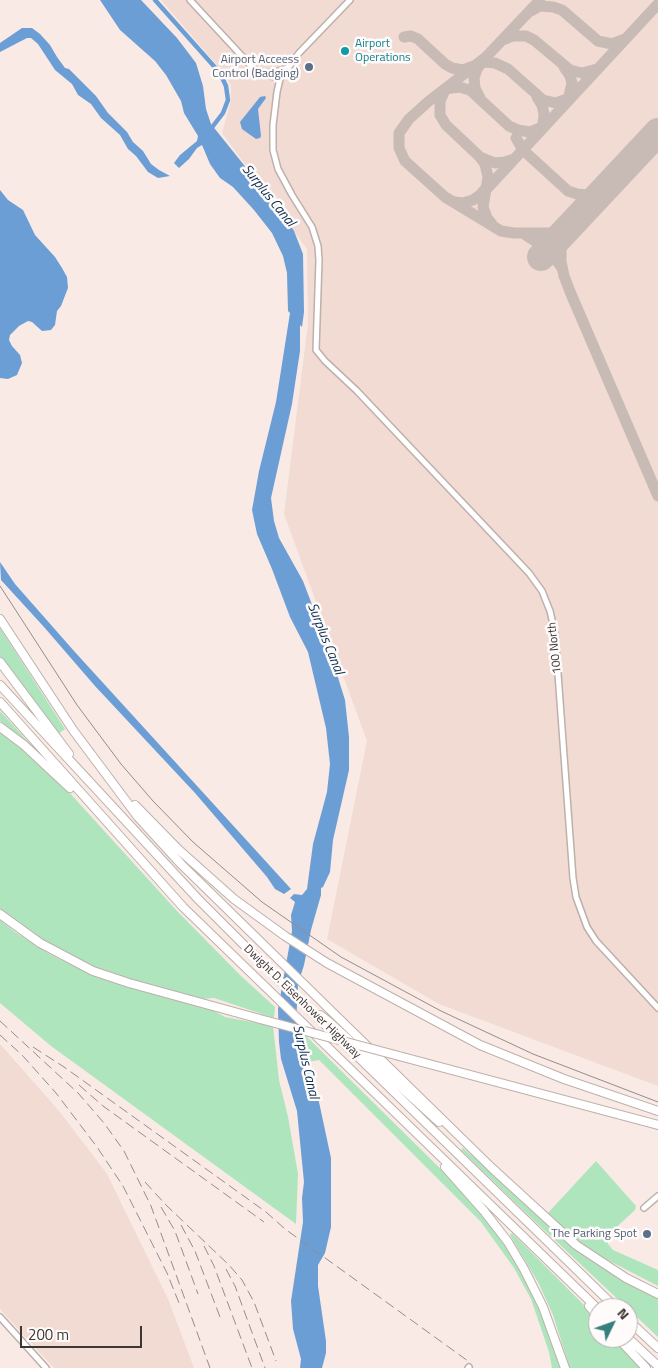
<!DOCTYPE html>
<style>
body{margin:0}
#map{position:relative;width:658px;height:1368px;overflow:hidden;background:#f9eae5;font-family:"Titillium Web",sans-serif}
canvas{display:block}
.north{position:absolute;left:588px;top:1298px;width:50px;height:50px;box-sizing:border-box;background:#fefbfa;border:1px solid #b0acab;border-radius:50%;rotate:48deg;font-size:14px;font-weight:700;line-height:20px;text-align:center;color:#3c3634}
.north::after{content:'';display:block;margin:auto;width:18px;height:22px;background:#367f7f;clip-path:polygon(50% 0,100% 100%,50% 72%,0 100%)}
.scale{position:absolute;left:20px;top:1326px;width:122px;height:22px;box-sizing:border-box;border:2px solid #3c3634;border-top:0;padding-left:6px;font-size:15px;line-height:18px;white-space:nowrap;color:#3c3634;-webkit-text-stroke:4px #fefbfa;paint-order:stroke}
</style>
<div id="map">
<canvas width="658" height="1368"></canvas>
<div class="north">N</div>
<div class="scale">200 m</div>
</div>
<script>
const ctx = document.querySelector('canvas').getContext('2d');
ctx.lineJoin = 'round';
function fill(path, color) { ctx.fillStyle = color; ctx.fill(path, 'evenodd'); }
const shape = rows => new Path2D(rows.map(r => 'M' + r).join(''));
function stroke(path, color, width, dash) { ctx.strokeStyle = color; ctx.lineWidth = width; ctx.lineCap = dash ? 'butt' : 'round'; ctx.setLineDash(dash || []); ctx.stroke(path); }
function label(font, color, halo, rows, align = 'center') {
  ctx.font = font + ' "Titillium Web",sans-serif'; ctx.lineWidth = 5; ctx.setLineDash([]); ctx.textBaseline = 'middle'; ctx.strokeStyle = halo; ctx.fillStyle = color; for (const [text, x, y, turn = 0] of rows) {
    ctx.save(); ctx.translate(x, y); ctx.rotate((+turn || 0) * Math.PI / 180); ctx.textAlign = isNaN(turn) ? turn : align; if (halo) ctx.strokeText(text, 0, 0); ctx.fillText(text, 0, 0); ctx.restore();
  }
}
fill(shape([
 [161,0,658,0,658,1086,439,1004,327,939,367,741,284,514,308,324,307,249,222,133,231,101,231,85,223,72],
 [0,1044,60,1112,107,1174,168,1299,194,1368,54,1368,0,1309]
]), '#f1dbd3');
fill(shape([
 [0,628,65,729,58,734,0,660],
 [0,711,32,746,31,746,0,721],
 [0,730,58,780,177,911,241,976,275,1007,274,1018,214,998,202,999,128,980,89,966,55,948,0,910],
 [0,920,15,932,51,955,90,974,127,987,212,1010,225,1017,273,1026,279,1080,288,1117,298,1174,296,1224,51,1046,0,1003],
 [299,1034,306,1036,466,1194,493,1226,515,1258,538,1304,561,1368,552,1368,549,1352,531,1299,514,1268,481,1222,319,1060,308,1062],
 [463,1148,497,1177,566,1241,658,1296,658,1337,524,1211,461,1150],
 [596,1161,636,1206,635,1210,608,1235,608,1244,613,1250,658,1270,658,1286,598,1255,576,1239,547,1214],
 [512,1233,598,1319,598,1338,616,1338,644,1368,570,1368,553,1315,539,1284,510,1235]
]), '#aee5bd');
fill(shape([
 [100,0,141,0,177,38,196,63,203,86,206,109,211,124,285,216,294,231,303,254,304,312,302,327,300,325,300,351,292,404,271,498,274,521,279,538,303,581,330,652,345,700,349,737,349,770,333,840,330,872,323,887,321,888,321,895,311,930,304,965,298,984,296,1024,305,1059,319,1102,331,1158,331,1227,325,1253,318,1265,318,1286,326,1341,326,1353,322,1368,300,1368,301,1359,293,1329,291,1301,303,1222,302,1198,304,1182,297,1111,281,1059,279,1042,278,1009,292,931,291,915,295,902,290,898,294,894,302,895,307,889,313,844,327,792,330,764,326,728,308,652,290,617,272,569,257,534,252,510,259,471,276,402,290,313,288,311,287,273,283,256,272,233,254,210,233,187,220,178,210,164,202,145,197,148,189,159,179,168,174,163,180,155,197,141,198,136,184,113,181,101,166,75,155,61,120,30],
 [22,28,32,28,40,34,50,45,57,57,65,68,69,69,96,96,108,113,127,132,133,142,143,151,151,164,159,170,170,176,158,178,148,172,136,156,128,149,120,135,101,118,91,104,78,95,72,84,55,70,38,44,31,38,27,38,0,52,0,43],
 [265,96,266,98,258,109,261,136,260,138,256,139,242,129,240,122,260,97],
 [0,190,8,200,23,210,35,235,55,257,62,268,67,277,68,288,61,306,57,311,55,325,51,330,42,331,32,322,28,321,19,326,10,335,9,340,12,346,20,355,22,363,17,375,8,379,0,378],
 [0,562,15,584,74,651,291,889,284,894,275,889,267,877,195,793,95,686,44,627,1,580]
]), '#6c9ed6');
stroke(shape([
 [155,0,220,73,226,86,228,100,223,113,210,130]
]), '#6c9ed6', 4.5);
stroke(shape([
 [540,0,486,57,429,101,409,119,399,133,399,148,405,161,445,197,501,231,514,233,550,233,566,227,581,215],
 [531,11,540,6,553,7,562,10,598,41,612,44,625,39],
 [404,37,411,36,418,39,445,64,452,68,463,70,485,62,495,63,508,69,543,100,556,103,570,98],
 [503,40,513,36,526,36,534,40,570,70,582,73,597,69],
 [564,67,570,76,572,83,568,100],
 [446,88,440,101,440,115,446,125,480,157,485,164,488,177,483,207,487,218,492,224],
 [445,89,459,87,470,90,509,126,518,130,530,132,543,127],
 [537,97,542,105,544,114,543,124,540,130],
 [480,98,475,88,474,78,477,69,482,62],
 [516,138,523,150,568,191,577,194,587,195,596,193,608,185],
 [480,157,495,163,505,162,514,159],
 [482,194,658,4],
 [455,202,463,203,473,200,480,195,486,188],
 [574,224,566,234,561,248,561,261,564,276,571,294,658,496],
 [524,234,541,245,555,258,562,268]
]), '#c8bbb6', 11);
stroke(shape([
 [541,257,658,132]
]), '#c8bbb6', 28);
const minor = shape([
 [190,0,253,68,262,73,280,79],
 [350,0,299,53,280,79,277,92,273,125,273,150,278,169,292,195,312,227,318,246,319,260,316,350,325,361,357,391,529,573,542,591,550,611,555,633,573,878,576,897,587,927,596,941,658,1008],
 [266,73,276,72,287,68],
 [644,1208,658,1196],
 [0,1317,46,1368],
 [468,1368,469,1367]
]);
const highway = shape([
 [0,619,73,730,138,817,181,864,495,1171],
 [0,662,69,754],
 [0,685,198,899,277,978,616,1308],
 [0,702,183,907,598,1309],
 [0,727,24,745,70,788],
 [135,805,179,850,234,899,285,936,327,963,480,1045,564,1079,658,1111],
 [0,914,40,943,93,971,129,983,260,1019],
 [320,1015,328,1021,439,1122],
 [399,1056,658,1125],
 [445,1167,484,1211,508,1242,524,1269,543,1307,565,1368],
 [493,1169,576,1245,626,1278,658,1294],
 [589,1306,598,1316],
 [628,1320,658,1348],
 [618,1338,646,1368],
 [628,1338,658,1366]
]);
stroke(minor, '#beb0ab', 8);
stroke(highway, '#beb0ab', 10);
stroke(minor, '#fff', 5);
stroke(highway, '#fff', 8);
stroke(shape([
 [0,586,77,705,121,764,153,801,193,842,262,902,341,957,441,1011,533,1054,658,1102]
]), '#968c88', 1);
stroke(shape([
 [0,1021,78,1093,104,1123,124,1151,151,1206,210,1368],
 [0,1035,22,1055,56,1093,97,1147,123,1186,167,1273,179,1303],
 [33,1047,64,1067,266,1212,285,1229,468,1361],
 [79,1085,103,1106,264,1222],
 [145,1182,166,1205,229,1265,242,1280,254,1302,276,1361],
 [161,1207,175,1231,198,1294],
 [181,1225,195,1251,220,1317],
 [204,1246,214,1266,252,1368],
 [226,1269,235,1286,265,1368]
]), '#968c88', 1, [10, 5]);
const highwayBridge = shape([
 [260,1019,399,1056]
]);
stroke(highwayBridge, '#beb0ab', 10, []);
stroke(highwayBridge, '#fff', 8);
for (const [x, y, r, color] of [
 [345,51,5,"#0f9aa8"],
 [309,67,5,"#5c6f8a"],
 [647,1234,5,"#5c6f8a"]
]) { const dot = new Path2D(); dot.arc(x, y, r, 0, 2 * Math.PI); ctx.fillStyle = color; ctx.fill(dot); stroke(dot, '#fefbfa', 2); }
label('12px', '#0d838f', '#fefbfa', [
 ["Airport",355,44],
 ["Operations",355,58]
], 'left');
label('12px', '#4e5e75', '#fefbfa', [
 ["Airport Acceess",299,60],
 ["Control (Badging)",299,74],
 ["The Parking Spot",637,1234]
], 'right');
label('12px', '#3c3634', '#fefbfa', [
 ["100 North",555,648,-96],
 ["Dwight D. Eisenhower Highway",302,1002,44]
]);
label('italic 14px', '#0a2f53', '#fefbfa', [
 ["Surplus Canal",268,196,51],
 ["Surplus Canal",325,639,68],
 ["Surplus Canal",305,1062,77]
]);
</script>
